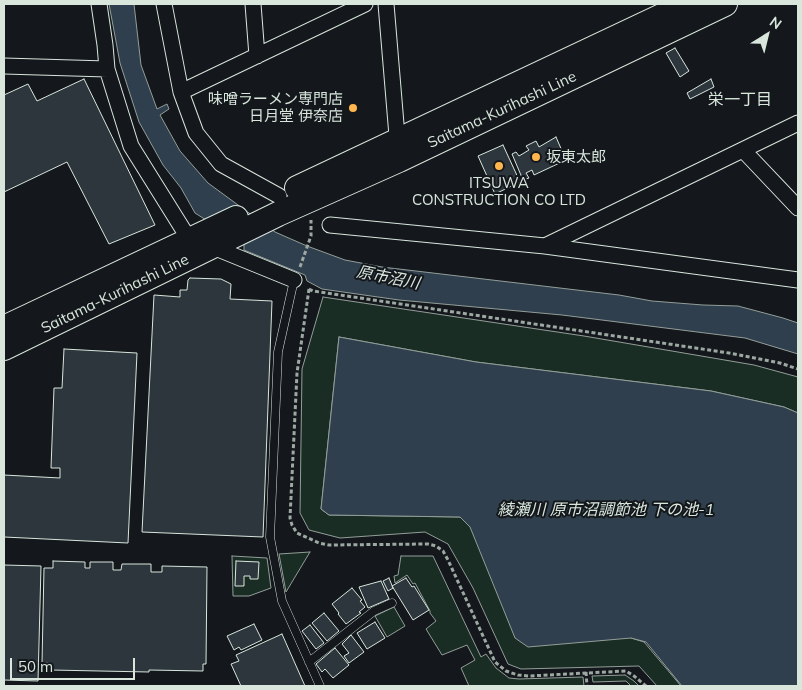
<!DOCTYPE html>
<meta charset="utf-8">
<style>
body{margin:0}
#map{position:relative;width:802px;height:690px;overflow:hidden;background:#14181c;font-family:Mulish,sans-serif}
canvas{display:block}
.frame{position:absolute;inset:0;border:5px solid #d8e6dc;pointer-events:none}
.north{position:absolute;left:742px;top:10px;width:50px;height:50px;-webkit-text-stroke:4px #14181c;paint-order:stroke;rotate:36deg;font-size:14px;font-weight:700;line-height:20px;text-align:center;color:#d8e6dc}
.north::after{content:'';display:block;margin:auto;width:18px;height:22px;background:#d8e6dc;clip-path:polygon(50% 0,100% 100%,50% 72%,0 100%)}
.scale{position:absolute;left:10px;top:658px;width:125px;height:22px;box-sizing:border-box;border:2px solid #d8e6dc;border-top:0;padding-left:6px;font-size:15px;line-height:18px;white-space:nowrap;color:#d8e6dc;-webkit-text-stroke:4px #14181c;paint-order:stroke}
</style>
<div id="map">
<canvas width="802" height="690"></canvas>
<div class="frame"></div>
<div class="north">N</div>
<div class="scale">50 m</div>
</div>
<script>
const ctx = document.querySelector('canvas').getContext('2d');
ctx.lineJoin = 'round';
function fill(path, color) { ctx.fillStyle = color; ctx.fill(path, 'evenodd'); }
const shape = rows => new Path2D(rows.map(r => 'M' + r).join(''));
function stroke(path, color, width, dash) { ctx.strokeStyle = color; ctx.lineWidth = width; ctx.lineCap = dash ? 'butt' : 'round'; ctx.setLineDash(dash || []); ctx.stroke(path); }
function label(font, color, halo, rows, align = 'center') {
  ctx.font = font + ' Mulish,"Noto Sans JP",sans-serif'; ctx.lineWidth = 4; ctx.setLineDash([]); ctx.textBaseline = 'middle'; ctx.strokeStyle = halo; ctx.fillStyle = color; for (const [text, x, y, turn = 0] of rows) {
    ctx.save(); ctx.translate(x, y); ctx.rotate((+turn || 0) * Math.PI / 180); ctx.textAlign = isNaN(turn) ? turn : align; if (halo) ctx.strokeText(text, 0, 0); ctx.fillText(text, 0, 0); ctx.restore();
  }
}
const green = shape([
 [323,297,584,336,754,365,798,377,798,413,784,407,711,391,476,362,339,337,321,509,329,515,460,517,470,527,631,638,644,642,681,686,657,686,639,666,521,669,508,664,473,588,448,544,425,532,340,538,309,530,300,513,302,369,323,297],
 [310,552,286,592,279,554,310,552],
 [232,556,267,558,271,588,249,596,233,596,232,556],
 [401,556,433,556,481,657,486,654,496,668,509,678,519,679,583,677,584,686,469,686,461,668,475,660,467,645,442,655,426,629,436,621,430,613,430,611,415,583,413,584,407,575,395,583,394,576,398,575,401,556],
 [394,607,405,626,387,637,375,616,394,607],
 [625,675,634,681,639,686,631,686,626,681,593,682,592,676,625,675]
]);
fill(green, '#1a2d24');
stroke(green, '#939e99', 1);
const water = shape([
 [109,4,134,4,141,65,157,109,167,104,169,109,160,115,180,151,208,183,275,232,307,246,345,260,382,267,619,295,652,301,703,305,738,306,783,318,798,323,798,354,745,338,562,315,399,300,322,289,307,281,305,275,244,250,244,244,195,213,181,188,163,165,139,122,120,63,109,4],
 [339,337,476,362,711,391,784,407,798,413,798,686,682,686,646,642,631,638,528,647,515,638,470,527,460,517,329,515,321,509,339,337]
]);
fill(water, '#2f3f4d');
stroke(water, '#939e99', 1);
const building = shape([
 [675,48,689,71,680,77,666,53,675,48],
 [84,79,155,225,109,244,67,162,4,192,4,95,28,84,37,101,84,79],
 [711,79,714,87,690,99,687,93,711,79],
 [556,137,566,160,534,175,532,170,526,173,529,178,523,180,512,154,516,152,519,156,529,150,526,146,536,141,539,147,556,137],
 [503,145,520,182,495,194,478,156,503,145],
 [190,278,221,279,231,284,230,299,272,301,263,537,142,532,154,295,180,297,180,290,187,290,188,280,190,278],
 [64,349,137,353,128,543,4,537,4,475,60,478,60,468,51,468,54,388,62,388,64,349],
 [53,561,85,562,85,568,90,568,90,562,113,562,113,570,121,570,122,564,151,564,151,572,162,572,162,566,207,567,206,664,203,664,203,671,149,670,149,672,51,670,51,663,42,663,44,568,53,568,53,561],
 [236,561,259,562,258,579,250,579,250,576,244,576,244,586,235,586,236,561],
 [4,565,41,566,38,681,4,680,4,565],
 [389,578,393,588,388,591,383,581,389,578],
 [406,578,412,587,414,586,429,610,413,620,392,586,406,578],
 [381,581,389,599,368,608,359,587,381,581],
 [352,588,362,600,360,601,365,607,359,612,361,613,346,624,338,614,339,613,332,604,352,588],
 [324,613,339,631,327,641,312,623,324,613],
 [375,622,385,638,367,649,357,633,375,622],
 [254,624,262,640,241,650,239,647,234,650,227,636,254,624],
 [310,625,324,643,316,649,302,631,310,625],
 [282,634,305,686,241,686,231,664,239,661,236,655,282,634],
 [351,635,364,652,349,663,344,656,349,653,342,644,351,635],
 [335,648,349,665,333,678,325,669,322,672,316,664,335,648]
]);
fill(building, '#2c363c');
stroke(building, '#d8e6dc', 1);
const service = shape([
 [294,280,278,352,270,537,282,601,320,686],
 [309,662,374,611,392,603]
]);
const minor = shape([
 [99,4,105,45,107,69],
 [164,4,181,92,196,133,221,164,279,196],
 [253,4,257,56],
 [386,4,398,148],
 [4,66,107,69,131,146,189,239],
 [181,92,365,4],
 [743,150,798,208],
 [330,225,545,246,798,280],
 [545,246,798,123],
 [213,247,294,280]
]);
const primary = shape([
 [297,188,687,4],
 [4,328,236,218],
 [4,348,278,214,399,160,725,4]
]);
stroke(service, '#d8e6dc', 9);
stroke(minor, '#d8e6dc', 17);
stroke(primary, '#d8e6dc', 26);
stroke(shape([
 [300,267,311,236,311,220],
 [309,289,297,373,290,518,292,525,297,533,319,543,329,545,428,544,436,546,443,551,448,560,495,662,506,671,518,675,529,676,626,671,634,676,646,686],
 [309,289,313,291,729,353,780,363,798,369],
 [586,672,587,686]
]), '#9da8a2', 3, [4, 2.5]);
stroke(service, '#14181c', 8);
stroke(minor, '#14181c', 15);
stroke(primary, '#14181c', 24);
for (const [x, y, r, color] of [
 [353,108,5,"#ffb74d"],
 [536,157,5,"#ffb74d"],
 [499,166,5,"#ffb74d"]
]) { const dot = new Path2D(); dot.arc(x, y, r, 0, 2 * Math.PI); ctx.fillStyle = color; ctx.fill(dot); stroke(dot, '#14181c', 2); }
label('15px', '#d8e6dc', '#14181c', [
 ["味噌ラーメン専門店",343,99],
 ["日月堂 伊奈店",343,116],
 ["坂東太郎",546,157,"left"],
 ["ITSUWA",499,183,"center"],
 ["CONSTRUCTION CO LTD",499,200,"center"]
], 'right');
label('15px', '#d8e6dc', '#14181c', [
 ["Saitama-Kurihashi Line",502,110,-25],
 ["Saitama-Kurihashi Line",115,294,-26]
]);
label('16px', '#d8e6dc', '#14181c', [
 ["栄一丁目",740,100]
]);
label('italic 16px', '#d8e6dc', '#14181c', [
 ["原市沼川",388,278,11],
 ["綾瀬川 原市沼調節池 下の池-1",606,510]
]);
</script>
